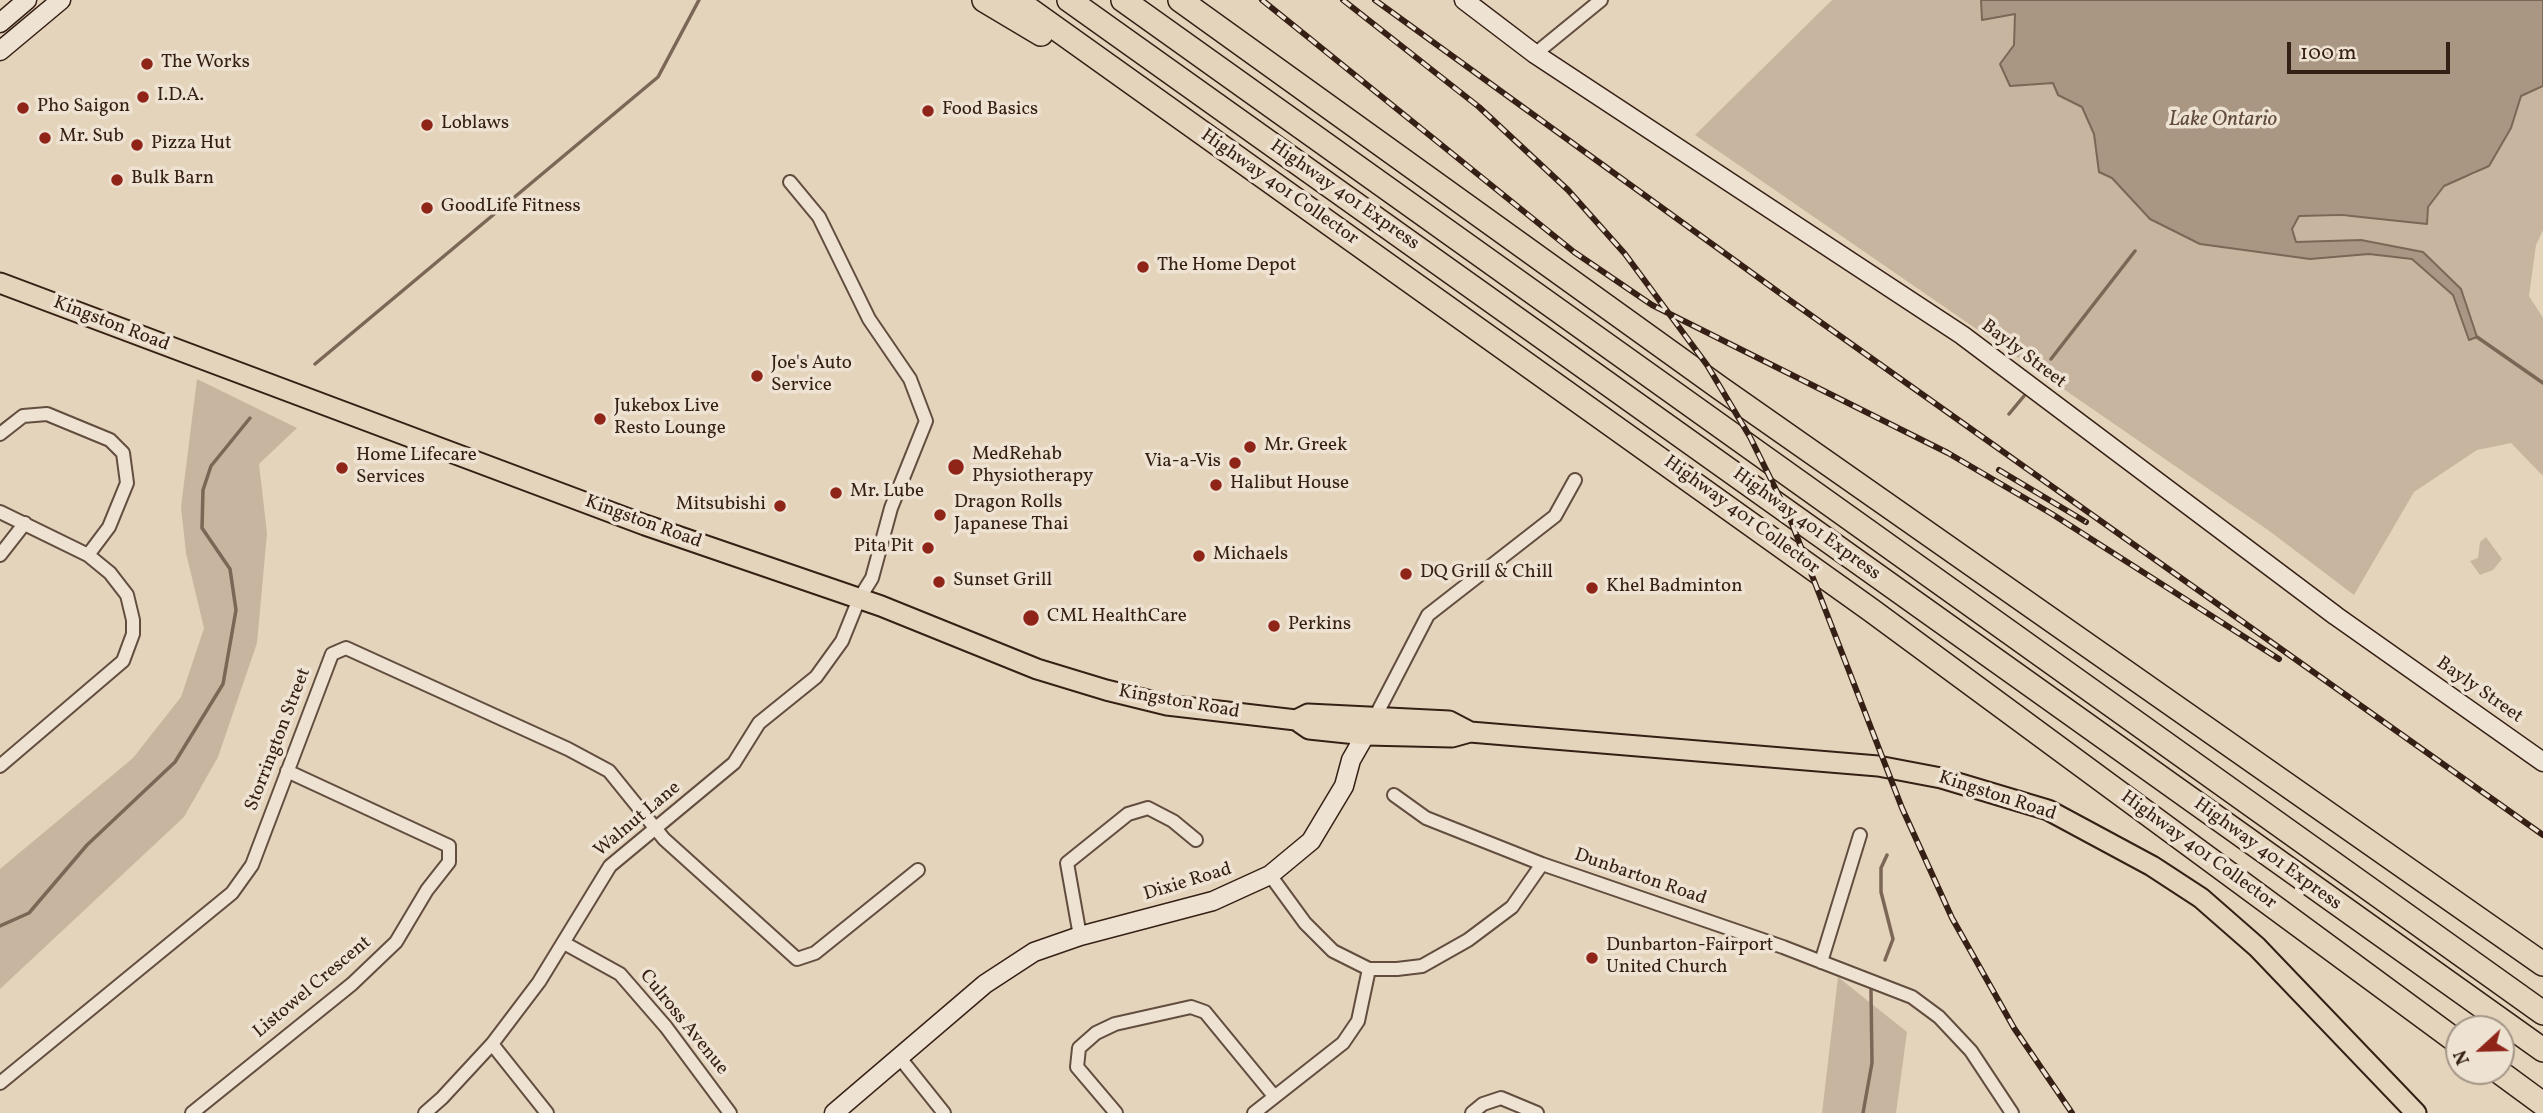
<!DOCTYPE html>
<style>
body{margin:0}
#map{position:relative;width:2543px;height:1113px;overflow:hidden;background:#e5d4bc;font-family:Vollkorn,serif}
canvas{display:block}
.north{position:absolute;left:2445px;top:1015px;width:70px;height:70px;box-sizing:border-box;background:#eee3d3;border:2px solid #a49587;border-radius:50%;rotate:248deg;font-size:19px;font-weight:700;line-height:28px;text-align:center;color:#362015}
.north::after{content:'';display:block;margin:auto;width:24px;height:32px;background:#8f2418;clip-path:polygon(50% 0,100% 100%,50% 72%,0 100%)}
.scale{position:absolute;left:2287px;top:42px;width:163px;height:32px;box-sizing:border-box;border:4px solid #362015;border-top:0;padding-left:9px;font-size:21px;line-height:24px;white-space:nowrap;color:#362015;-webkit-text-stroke:5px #eee3d3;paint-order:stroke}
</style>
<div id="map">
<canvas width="2543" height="1113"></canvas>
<div class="north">N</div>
<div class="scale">100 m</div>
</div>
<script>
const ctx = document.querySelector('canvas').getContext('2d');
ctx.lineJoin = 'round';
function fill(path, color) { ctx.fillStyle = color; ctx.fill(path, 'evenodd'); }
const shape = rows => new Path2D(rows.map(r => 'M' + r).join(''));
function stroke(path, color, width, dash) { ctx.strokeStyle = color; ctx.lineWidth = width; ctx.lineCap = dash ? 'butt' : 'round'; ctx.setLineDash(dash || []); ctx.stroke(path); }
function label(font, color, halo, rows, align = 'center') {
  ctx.font = font + ' Vollkorn,serif'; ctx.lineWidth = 7; ctx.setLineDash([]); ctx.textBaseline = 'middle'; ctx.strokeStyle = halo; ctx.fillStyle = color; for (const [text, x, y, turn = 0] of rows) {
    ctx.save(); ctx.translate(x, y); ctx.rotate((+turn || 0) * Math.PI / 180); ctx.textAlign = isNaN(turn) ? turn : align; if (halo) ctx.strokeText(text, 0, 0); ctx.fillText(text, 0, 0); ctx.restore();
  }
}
fill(shape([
 [1832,0,1981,0,1982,11,2015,13,2014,45,2048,63,2082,107,2094,134,2099,172,2112,178,2150,219,2200,244,2310,259,2330,241,2296,242,2292,229,2299,216,2363,217,2475,174,2489,166,2511,128,2521,96,2543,86,2543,230,2536,245,2529,296,2543,318,2543,476,2511,443,2477,450,2414,492,2354,595,2268,530,1695,135],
 [197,379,297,428,259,464,267,533,257,643,218,757,184,817,0,989,0,869,133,758,181,697,204,628,186,553,181,507],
 [2486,537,2502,559,2493,570,2480,575,2470,561,2478,558,2480,542],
 [1838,977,1907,1032,1896,1113,1822,1113]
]), '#c7b5a0');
const water = shape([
 [1981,0,2543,0,2543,86,2521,96,2511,128,2489,166,2444,186,2428,207,2427,224,2342,215,2299,216,2292,229,2296,242,2361,240,2423,252,2461,289,2477,337,2469,340,2453,295,2412,259,2369,254,2310,259,2200,244,2150,219,2112,178,2099,172,2094,134,2082,107,2058,95,2053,83,2010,86,2000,64,2014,45,2015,14,1982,20,1981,0]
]);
fill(water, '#aa9783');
stroke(water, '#7c6757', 2);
stroke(shape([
 [2477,337,2543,383],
 [2051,359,2135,251],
 [315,364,658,77,699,0],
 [2009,414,2024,396],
 [0,926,29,913,87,845,175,762,223,684,236,610,230,569,202,528,203,490,211,466,250,418],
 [1885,960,1893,939,1881,892,1881,868,1887,855],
 [1863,1113,1872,1063,1871,990]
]), '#7c6757', 3.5);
const street = shape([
 [1535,54,1601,0],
 [0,434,23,416,47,414,110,440,123,453,127,483,109,527,88,555],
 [0,512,88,555,110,573,127,595,133,620,133,634,123,661,0,766],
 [0,555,25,523],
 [1374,719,1428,615,1555,516,1575,480],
 [1394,795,1426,818,1542,864,1783,947,1912,997,1939,1017,1971,1051,2012,1113],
 [1270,875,1305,923,1333,951,1369,969,1397,969,1422,966,1468,940,1512,907,1542,864],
 [1080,936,1067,863,1128,814,1148,808,1173,821,1196,840],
 [564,943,620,974,666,1027,730,1113],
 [1821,962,1860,835],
 [492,1044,547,1113],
 [900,1058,944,1113],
 [0,1083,232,893,252,865,332,654,346,648,568,749,609,771,664,839,797,959,815,953,918,870],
 [192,1113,352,984,396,942,427,890,449,862,449,846,287,771],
 [425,1113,442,1098,492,1044,539,982,610,866,734,763,759,723,816,677,842,641,859,599,872,578,891,508,926,421,910,379,869,319,819,217,790,182],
 [1116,1113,1077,1067,1079,1048,1096,1033,1115,1024,1191,1007,1205,1012,1274,1096],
 [1254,1113,1343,1043,1358,1021,1369,969],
 [1472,1113,1483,1104,1501,1098,1537,1113]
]);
const secondary = shape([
 [1464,0,1535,54,1962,335,2336,616,2543,762],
 [0,23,27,0],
 [0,51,61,0],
 [834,1113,985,984,1034,952,1080,936,1213,901,1270,875,1311,841,1344,786,1351,760,1371,725]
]);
const primary = shape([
 [0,283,645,525,881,606,1037,669,1106,690,1167,705,1296,720,1309,729,1366,735,1452,737,1470,732,1878,766,1941,778,2048,810,2152,866,2201,898,2257,947,2416,1113],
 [1296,720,1308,714,1449,721,1470,732]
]);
const highway = shape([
 [984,0,1041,34],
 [1016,0,1871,610,2459,1043],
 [1069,0,2543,1050],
 [1123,0,2543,1013],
 [1180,0,1720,388,2543,964],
 [2498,1071,2543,1104]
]);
stroke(street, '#624d3f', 16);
stroke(secondary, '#362015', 21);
stroke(primary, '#362015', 23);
stroke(highway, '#362015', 26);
stroke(street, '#eee3d3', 12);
stroke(secondary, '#eee3d3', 18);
stroke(primary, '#e5d4bc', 19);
stroke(highway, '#e5d4bc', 23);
const rail = shape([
 [1262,0,1574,252,1652,305,1948,453,2052,514,2279,659],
 [1343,0,1479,107,1568,190,1625,254,1707,365,1750,437,1789,516,1902,808,1952,918,2014,1028,2072,1113],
 [1375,0,1788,299,2543,835],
 [1999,470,2086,522]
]);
stroke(rail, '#362015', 6);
stroke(rail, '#eee3d3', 3.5, [10]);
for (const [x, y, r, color] of [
 [147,64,7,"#8f2418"],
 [143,97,7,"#8f2418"],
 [23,108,7,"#8f2418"],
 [928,111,7,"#8f2418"],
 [427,125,7,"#8f2418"],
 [45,138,7,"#8f2418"],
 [137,145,7,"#8f2418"],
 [117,180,7,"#8f2418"],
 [427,208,7,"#8f2418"],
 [1143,267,7,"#8f2418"],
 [757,376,7,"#8f2418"],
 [600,419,7,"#8f2418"],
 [1250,447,7,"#8f2418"],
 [1235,463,7,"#8f2418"],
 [956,467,9,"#8f2418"],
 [342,468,7,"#8f2418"],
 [1216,485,7,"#8f2418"],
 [836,493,7,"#8f2418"],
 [780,506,7,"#8f2418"],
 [940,515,7,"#8f2418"],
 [928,548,7,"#8f2418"],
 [1199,556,7,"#8f2418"],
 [1406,574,7,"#8f2418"],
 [939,582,7,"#8f2418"],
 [1592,588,7,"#8f2418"],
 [1031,618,9,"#8f2418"],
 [1274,626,7,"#8f2418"],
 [1592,958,7,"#8f2418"]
]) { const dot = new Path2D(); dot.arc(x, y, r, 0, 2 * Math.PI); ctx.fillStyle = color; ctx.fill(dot); stroke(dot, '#eee3d3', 2.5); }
label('19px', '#362015', '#eee3d3', [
 ["The Works",161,64],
 ["I.D.A.",157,97],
 ["Pho Saigon",37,108],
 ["Food Basics",942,111],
 ["Loblaws",441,125],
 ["Mr. Sub",59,138],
 ["Pizza Hut",151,145],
 ["Bulk Barn",131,180],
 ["GoodLife Fitness",441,208],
 ["The Home Depot",1157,267],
 ["Joe's Auto",771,365],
 ["Service",771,387],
 ["Jukebox Live",614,408],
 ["Resto Lounge",614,430],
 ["Mr. Greek",1264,447],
 ["MedRehab",972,456],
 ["Physiotherapy",972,478],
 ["Home Lifecare",356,457],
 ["Services",356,479],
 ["Via-a-Vis",1221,463,"right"],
 ["Halibut House",1230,485],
 ["Mr. Lube",850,493],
 ["Dragon Rolls",954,504],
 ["Japanese Thai",954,526],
 ["Mitsubishi",766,506,"right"],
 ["Pita Pit",914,548,"right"],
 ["Michaels",1213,556],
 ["DQ Grill & Chill",1420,574],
 ["Sunset Grill",953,582],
 ["Khel Badminton",1606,588],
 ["CML HealthCare",1047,618],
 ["Perkins",1288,626],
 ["Dunbarton-Fairport",1606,947],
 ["United Church",1606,969]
], 'left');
label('19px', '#362015', '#eee3d3', [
 ["Highway 401 Collector",1279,188,35],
 ["Highway 401 Express",1344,196,35],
 ["Kingston Road",111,325,21],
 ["Bayly Street",2023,355,37],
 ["Highway 401 Collector",1741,516,36],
 ["Kingston Road",643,523,20],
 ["Highway 401 Express",1806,525,36],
 ["Bayly Street",2479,691,35],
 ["Kingston Road",1179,703,10],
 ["Storrington Street",279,740,-69],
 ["Kingston Road",1997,797,18],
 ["Walnut Lane",638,820,-40],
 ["Highway 401 Collector",2198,851,36],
 ["Highway 401 Express",2267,855,36],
 ["Dunbarton Road",1640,878,19],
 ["Dixie Road",1188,883,-17],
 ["Listowel Crescent",313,988,-40],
 ["Culross Avenue",683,1023,51]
]);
label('italic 21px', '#5f4a3c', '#eee3d3', [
 ["Lake Ontario",2223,121]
]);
</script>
